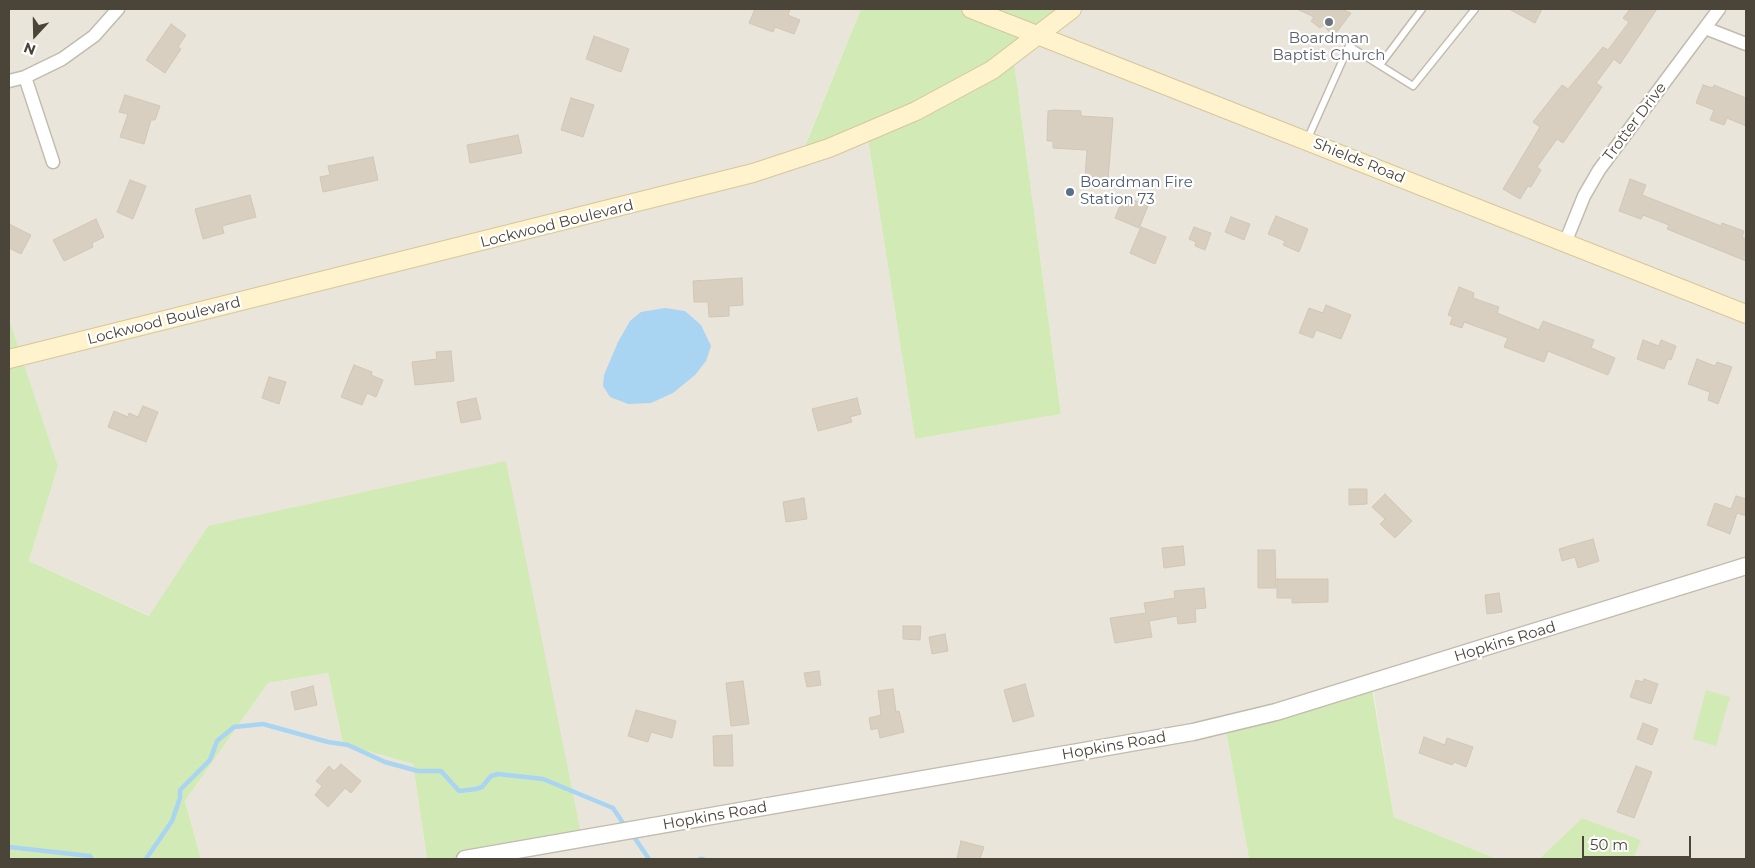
<!DOCTYPE html>
<style>
body{margin:0}
#map{position:relative;width:1755px;height:868px;overflow:hidden;background:#f6f3ec;font-family:Montserrat,sans-serif}
canvas{display:block}
.frame{position:absolute;inset:0;border:10px solid #4b4439;pointer-events:none}
.north{position:absolute;left:10px;top:10px;width:50px;height:50px;-webkit-text-stroke:4px #fff;paint-order:stroke;rotate:201deg;font-size:14px;font-weight:700;line-height:20px;text-align:center;color:#4b4439}
.north::after{content:'';display:block;margin:auto;width:18px;height:22px;background:#4b4439;clip-path:polygon(50% 0,100% 100%,50% 72%,0 100%)}
.scale{position:absolute;left:1582px;top:836px;width:109px;height:22px;box-sizing:border-box;border:2px solid #4b4439;border-top:0;padding-left:6px;font-size:15px;line-height:18px;white-space:nowrap;color:#4b4439;-webkit-text-stroke:4px #fff;paint-order:stroke}
</style>
<div id="map">
<canvas width="1755" height="868"></canvas>
<div class="frame"></div>
<div class="north">N</div>
<div class="scale">50 m</div>
</div>
<script>
const ctx = document.querySelector('canvas').getContext('2d');
ctx.lineJoin = 'round';
function fill(path, color) { ctx.fillStyle = color; ctx.fill(path, 'evenodd'); }
const shape = rows => new Path2D(rows.map(r => 'M' + r).join(''));
function stroke(path, color, width, dash) { ctx.strokeStyle = color; ctx.lineWidth = width; ctx.lineCap = dash ? 'butt' : 'round'; ctx.setLineDash(dash || []); ctx.stroke(path); }
function label(font, color, halo, rows, align = 'center') {
  ctx.font = font + ' Montserrat,sans-serif'; ctx.lineWidth = 4.5; ctx.setLineDash([]); ctx.textBaseline = 'middle'; ctx.strokeStyle = halo; ctx.fillStyle = color; for (const [text, x, y, turn = 0] of rows) {
    ctx.save(); ctx.translate(x, y); ctx.rotate((+turn || 0) * Math.PI / 180); ctx.textAlign = isNaN(turn) ? turn : align; if (halo) ctx.strokeText(text, 0, 0); ctx.fillText(text, 0, 0); ctx.restore();
  }
}
fill(shape([
 [9,9,861,9,800,157,867,133,915,439,1061,414,1013,54,1072,9,1746,9,1746,859,1633,859,1640,840,1582,818,1539,859,1497,859,1394,817,1372,684,1225,725,1249,859,465,859,582,839,208,526,150,616,29,561,58,466,9,319],
 [328,673,343,744,413,764,427,859,201,859,185,801,268,683]
]), '#eae5da');
fill(shape([
 [861,9,1072,9,1013,54,1061,414,915,439,867,133,800,158],
 [9,319,58,466,29,561,149,616,208,526,506,461,582,839,465,859,427,859,413,764,343,744,328,673,268,683,185,801,201,859,9,859],
 [1371,683,1394,817,1497,859,1249,859,1225,725],
 [1706,690,1730,697,1716,746,1693,739],
 [1582,818,1641,840,1633,859,1539,859]
]), '#d2eab5');
fill(shape([
 [665,308,685,311,701,325,711,346,706,361,695,375,673,393,651,403,628,404,610,397,603,386,604,375,618,342,630,321,641,312]
]), '#a9d4f2');
stroke(shape([
 [632,834,649,859],
 [9,847,90,856,92,859],
 [146,859,172,821,180,798,180,790,210,760,217,741,234,727,263,724,328,742,348,745,385,762,418,771,441,771,459,791,476,789,482,787,491,776,498,774,543,779,613,808,625,826],
 [700,859,703,859]
]), '#a9d4f2', 4.5);
const building = shape([
 [755,9,790,9,788,15,800,20,794,34,775,27,773,32,749,23,755,9],
 [1297,9,1341,9,1351,13,1333,37,1324,25,1320,28,1311,21,1314,17,1297,9],
 [1509,9,1542,9,1535,23,1509,9],
 [1630,9,1657,9,1620,64,1614,59,1596,83,1602,87,1563,143,1557,139,1537,167,1541,170,1531,187,1528,186,1520,199,1503,189,1540,127,1533,122,1562,85,1568,89,1603,47,1608,50,1629,22,1623,18,1630,9],
 [171,24,186,35,178,47,181,49,165,73,146,60,171,24],
 [594,36,629,49,621,72,586,59,594,36],
 [1703,85,1713,88,1714,85,1746,98,1746,126,1727,118,1724,125,1710,120,1714,110,1696,103,1703,85],
 [125,95,160,106,155,120,151,120,144,144,120,137,128,114,119,112,125,95],
 [571,98,594,105,583,137,561,130,571,98],
 [1054,110,1081,111,1081,116,1113,118,1108,179,1085,178,1087,150,1053,148,1053,141,1047,141,1048,111,1054,110],
 [518,135,522,153,470,163,467,145,518,135],
 [373,157,378,180,323,192,320,177,330,175,328,166,373,157],
 [1630,179,1646,185,1642,195,1721,226,1722,223,1744,231,1742,237,1746,239,1746,261,1667,229,1669,225,1643,215,1641,219,1619,211,1630,179],
 [130,180,146,186,133,219,117,212,130,180],
 [250,195,256,217,222,226,224,233,203,239,195,209,250,195],
 [1124,196,1148,206,1139,228,1115,218,1124,196],
 [1276,216,1308,229,1299,252,1283,245,1285,241,1268,234,1276,216],
 [1231,217,1250,224,1244,240,1225,232,1231,217],
 [96,219,104,237,92,243,93,247,64,261,53,240,96,219],
 [9,224,31,235,21,254,9,248,9,224],
 [1141,227,1166,237,1155,264,1130,253,1141,227],
 [1194,227,1211,233,1205,250,1195,246,1196,242,1189,239,1194,227],
 [742,278,743,305,729,306,729,316,709,317,708,302,694,302,693,281,742,278],
 [1459,287,1474,293,1473,298,1499,307,1497,313,1539,330,1543,321,1594,340,1591,348,1615,358,1608,375,1548,351,1544,362,1504,347,1508,338,1464,322,1462,328,1450,324,1453,317,1448,315,1459,287],
 [1326,305,1351,315,1341,339,1316,330,1313,338,1299,333,1309,308,1323,313,1326,305],
 [1643,340,1659,346,1661,340,1676,346,1671,360,1668,359,1664,369,1637,359,1643,340],
 [451,351,454,381,415,385,412,362,437,359,436,352,451,351],
 [1697,359,1715,366,1717,362,1732,367,1718,404,1708,400,1710,392,1688,384,1697,359],
 [354,365,372,372,371,375,383,380,376,397,367,393,362,405,341,397,354,365],
 [269,377,286,382,279,404,262,398,269,377],
 [476,398,481,419,461,423,457,402,476,398],
 [857,398,861,414,850,417,852,422,818,431,812,409,857,398],
 [143,406,158,412,146,442,108,427,114,411,128,417,129,413,138,417,143,406],
 [1349,489,1367,489,1367,504,1349,505,1349,489],
 [1385,494,1412,521,1395,538,1380,524,1385,519,1372,507,1385,494],
 [1736,496,1746,499,1746,516,1737,513,1730,534,1707,525,1715,503,1731,509,1736,496],
 [804,498,807,519,786,522,783,502,804,498],
 [1593,539,1599,561,1578,568,1575,557,1562,561,1559,549,1593,539],
 [1183,546,1185,565,1164,568,1162,548,1183,546],
 [1258,550,1275,550,1276,588,1258,588,1258,550],
 [1277,579,1328,579,1328,602,1292,603,1292,598,1277,598,1277,579],
 [1204,588,1206,608,1195,609,1196,622,1178,624,1177,616,1149,621,1152,637,1115,643,1110,618,1146,613,1144,603,1175,598,1174,591,1204,588],
 [1499,593,1502,612,1487,614,1485,595,1499,593],
 [903,626,921,626,920,640,903,639,903,626],
 [945,634,948,651,932,654,929,637,945,634],
 [819,671,821,685,807,687,804,673,819,671],
 [1644,679,1658,684,1651,704,1630,697,1636,680,1643,682,1644,679],
 [743,681,749,724,731,726,726,683,743,681],
 [1025,684,1034,716,1013,722,1004,690,1025,684],
 [313,686,317,705,295,710,291,692,313,686],
 [893,689,896,712,899,711,904,732,880,738,878,728,871,730,869,718,881,715,878,691,893,689],
 [636,710,676,721,672,738,651,732,648,742,628,736,636,710],
 [1643,723,1658,729,1652,745,1637,739,1643,723],
 [732,735,733,766,714,766,713,736,732,735],
 [1424,737,1445,745,1447,738,1473,747,1466,767,1454,762,1452,765,1419,753,1424,737],
 [341,764,361,781,351,793,345,788,328,807,315,795,322,786,316,781,329,766,334,771,341,764],
 [1636,766,1652,772,1634,818,1617,812,1636,766],
 [961,841,984,847,980,859,957,859,961,841]
]);
fill(building, '#d8cfc1');
stroke(building, '#d3c7b4', 1);
const service = shape([
 [1380,65,1422,9],
 [1307,140,1349,46,1413,86,1475,9]
]);
const minor = shape([
 [1705,28,1746,44],
 [25,77,53,162],
 [9,81,25,77,62,59,94,36,118,9],
 [1565,243,1584,196,1599,170,1719,9]
]);
const tertiary = shape([
 [465,859,1193,732,1276,712,1746,566]
]);
const secondary = shape([
 [971,9,1746,314],
 [9,359,753,173,829,148,916,111,992,70,1072,9]
]);
stroke(service, '#c2bbae', 9);
stroke(minor, '#c2bbae', 15);
stroke(tertiary, '#c2bbae', 19);
stroke(secondary, '#d6c79b', 20);
stroke(service, '#fff', 6);
stroke(minor, '#fff', 12);
stroke(tertiary, '#fff', 16);
stroke(secondary, '#fff3cd', 18);
for (const [x, y, r, color] of [
 [1329,22,5,"#6b7280"],
 [1070,192,5,"#5c6f8a"]
]) { const dot = new Path2D(); dot.arc(x, y, r, 0, 2 * Math.PI); ctx.fillStyle = color; ctx.fill(dot); stroke(dot, '#fff', 2); }
label('15px', '#5b616d', '#fff', [
 ["Boardman",1329,39],
 ["Baptist Church",1329,56]
]);
label('15px', '#4b4439', '#fff', [
 ["Trotter Drive",1635,122,-53],
 ["Shields Road",1359,161,22],
 ["Lockwood Boulevard",557,224,-14],
 ["Lockwood Boulevard",164,321,-14],
 ["Hopkins Road",1505,642,-17],
 ["Hopkins Road",1114,746,-10],
 ["Hopkins Road",715,816,-10]
]);
label('15px', '#4e5e75', '#fff', [
 ["Boardman Fire",1080,183],
 ["Station 73",1080,200]
], 'left');
</script>
